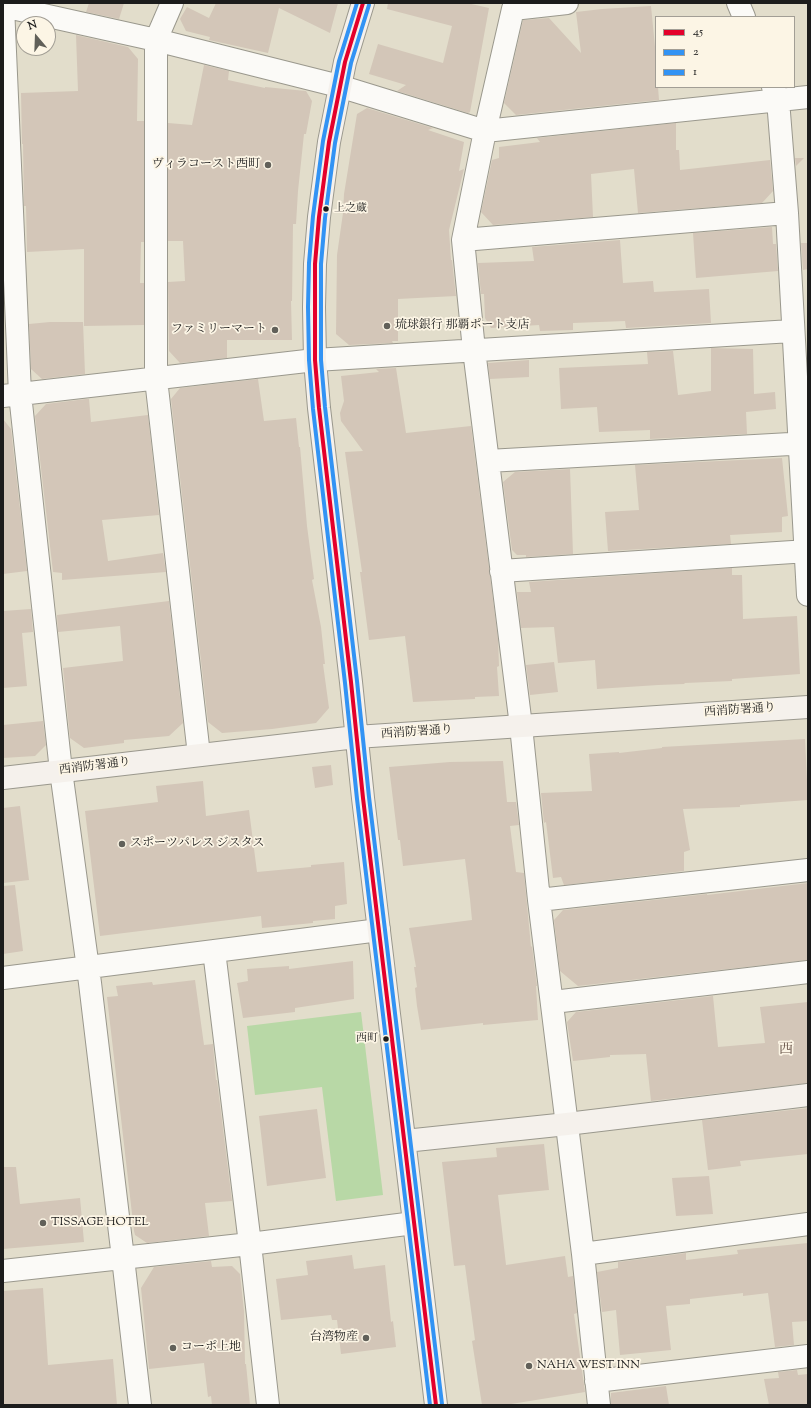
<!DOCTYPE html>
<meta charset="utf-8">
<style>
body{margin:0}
#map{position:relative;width:811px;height:1408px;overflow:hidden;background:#e2ddcb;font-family:"Sorts Mill Goudy",serif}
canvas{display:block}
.frame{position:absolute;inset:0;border:4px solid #1c1c1c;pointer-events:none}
.legend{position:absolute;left:655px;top:16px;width:140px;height:72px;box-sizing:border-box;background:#fcf5e5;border:1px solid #a29e95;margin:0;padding:5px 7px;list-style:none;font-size:12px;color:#1c1c1c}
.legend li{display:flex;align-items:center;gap:8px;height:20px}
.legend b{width:20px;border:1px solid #a29e95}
.north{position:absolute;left:16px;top:16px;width:40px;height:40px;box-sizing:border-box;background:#fcf5e5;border:1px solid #a29e95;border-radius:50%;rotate:341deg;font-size:11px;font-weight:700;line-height:16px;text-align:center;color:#1c1c1c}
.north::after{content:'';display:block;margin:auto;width:14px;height:18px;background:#616059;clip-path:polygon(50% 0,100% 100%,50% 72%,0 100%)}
</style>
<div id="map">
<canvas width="811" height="1408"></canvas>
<div class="frame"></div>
<ul class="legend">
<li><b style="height:5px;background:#e4002b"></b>45</li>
<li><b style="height:5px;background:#3293f4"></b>2</li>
<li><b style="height:5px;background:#3293f4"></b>1</li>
</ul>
<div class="north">N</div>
</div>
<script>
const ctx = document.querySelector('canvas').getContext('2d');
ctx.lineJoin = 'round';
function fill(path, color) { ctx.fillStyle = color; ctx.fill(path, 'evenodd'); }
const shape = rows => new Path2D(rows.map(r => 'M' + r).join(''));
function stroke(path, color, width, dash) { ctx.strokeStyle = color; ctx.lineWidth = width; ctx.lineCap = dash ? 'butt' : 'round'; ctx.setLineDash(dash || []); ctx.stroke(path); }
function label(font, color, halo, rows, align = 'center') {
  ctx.font = font + ' "Sorts Mill Goudy","Noto Serif JP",serif'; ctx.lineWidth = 3.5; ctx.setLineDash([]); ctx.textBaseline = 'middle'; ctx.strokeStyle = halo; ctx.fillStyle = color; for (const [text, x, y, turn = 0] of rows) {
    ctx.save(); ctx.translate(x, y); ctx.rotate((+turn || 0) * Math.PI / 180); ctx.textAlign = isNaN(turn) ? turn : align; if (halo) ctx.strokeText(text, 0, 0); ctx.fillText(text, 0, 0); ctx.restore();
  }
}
fill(shape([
 [361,1012,383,1195,336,1201,322,1087,255,1095,247,1026]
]), '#b8d8a6');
fill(shape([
 [89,3,124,3,119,19,86,12],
 [216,3,338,3,330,33,279,8,268,53,209,40,210,37,186,31,180,19,187,7,209,18],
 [388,3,467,3,489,8,470,112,468,113,397,91,406,85,369,74,378,44,443,63,452,26,387,9],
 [651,6,656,57,656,87,658,87,659,100,516,115,504,103,523,20,549,18,581,53,576,12,602,9],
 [76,35,128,47,138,59,137,121,144,121,144,242,141,242,140,283,144,283,144,325,84,326,84,249,27,252,26,206,24,206,23,144,22,144,21,93,78,91],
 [204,65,229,71,228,80,265,88,265,87,306,91,312,101,306,134,304,134,298,191,296,224,293,224,292,301,291,301,292,340,227,340,227,358,180,363,169,351,168,282,185,281,183,241,168,241,168,123,192,125],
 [367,108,433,128,428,130,464,142,459,171,464,169,449,230,451,260,452,260,456,296,398,299,398,341,392,341,393,343,349,345,336,334,337,255,343,213,344,194,357,114],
 [676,123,676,150,679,150,680,170,770,160,773,191,762,203,638,213,634,169,591,174,593,217,493,225,481,212,492,160,499,158,499,147,540,142,537,138],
 [795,158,804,158,796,166],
 [772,227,773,244,776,244,778,271,696,278,693,233],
 [620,240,623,283,653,281,654,292,709,289,711,323,626,328,625,321,573,323,573,330,540,331,539,325,491,328,485,318,484,294,481,294,478,263,534,261,532,247],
 [801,243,808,243,808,269,803,270],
 [50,322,83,322,85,374,42,379,31,369,29,324],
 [711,348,753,349,754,394,775,392,776,409,746,412,747,434,650,439,650,430,599,432,597,407,561,409,559,368,648,364,647,352,673,351,678,395,711,391],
 [529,360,529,377,490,379,488,363],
 [396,368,406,433,471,426,498,639,499,666,497,667,499,696,475,697,475,699,413,702,405,636,369,640,360,572,362,572,345,452,363,451,341,421,340,413,344,401,341,376,379,372,376,369],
 [258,379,264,421,296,418,299,447,300,447,307,526,314,579,312,580,321,627,325,664,323,664,329,708,316,723,272,729,222,733,208,722,171,399,180,388],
 [86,399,89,399,91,422,148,415,159,515,102,520,108,561,163,553,166,572,62,580,62,573,53,572,35,416,46,404],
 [3,419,11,429,27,571,3,574],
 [782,458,788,516,782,517,782,532,730,535,731,544,608,551,605,512,639,510,635,465],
 [570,469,573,554,526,557,526,555,517,555,512,550,503,482,515,472],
 [732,568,732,575,742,575,743,619,797,616,800,674,732,679,732,681,685,683,684,684,658,685,597,689,595,660,558,663,554,627,521,628,517,592,531,592,529,582],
 [169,601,183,723,169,736,124,740,124,743,84,748,70,738,63,668,123,661,120,626,58,632,57,615],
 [31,609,33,632,22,633,27,686,3,688,3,611],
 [554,662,558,692,530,695,526,665],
 [43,721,46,745,35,756,3,758,3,725],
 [805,739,808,800,740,805,740,807,683,809,690,850,684,852,684,871,564,885,561,877,553,878,546,822,544,823,541,793,592,791,589,754,619,752,619,753,662,748,662,747],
 [503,761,507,802,516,802,519,825,510,826,516,872,524,873,531,947,532,946,537,986,536,986,538,1020,483,1025,483,1023,421,1030,417,1006,415,988,417,987,414,967,416,967,409,928,472,920,470,899,465,859,403,866,400,840,398,840,389,767,450,762],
 [331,765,333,785,315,788,312,767],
 [203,781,206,816,249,810,257,872,311,867,311,865,344,862,347,904,335,906,335,919,313,921,313,923,262,928,261,916,100,936,85,811,158,802,156,786],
 [20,806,29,880,3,883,3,808],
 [808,883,808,960,578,986,560,971,554,920,563,910,707,894,707,895],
 [15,885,23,951,3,954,3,886],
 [353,961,354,999,295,1008,295,1012,243,1018,237,983,248,981,247,969,289,966,289,969],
 [195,980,204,1045,213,1044,216,1080,217,1080,232,1201,205,1203,209,1236,147,1243,135,1235,134,1231,107,997,118,996,116,986,152,982,153,985],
 [713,996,718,1047,765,1043,760,1007,808,1002,808,1083,651,1101,646,1054,610,1055,610,1057,573,1061,567,1022,576,1012],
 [808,1108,808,1154,740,1161,741,1166,708,1170,702,1120],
 [317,1109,326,1178,267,1186,259,1116],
 [544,1144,549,1190,498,1195,506,1265,565,1256,568,1277,573,1276,577,1313,574,1314,585,1392,505,1405,482,1405,472,1341,475,1340,465,1265,454,1266,442,1162,497,1157,496,1148],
 [3,1167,16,1167,20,1204,80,1198,84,1242,3,1249],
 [709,1176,713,1214,676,1216,672,1178],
 [808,1243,808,1321,792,1322,794,1345,775,1347,768,1293,743,1296,743,1293,690,1299,690,1304,666,1306,671,1350,620,1355,616,1310,602,1312,597,1272,618,1268,618,1262,686,1253,686,1260,738,1254,737,1250],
 [352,1255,354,1269,385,1265,391,1322,393,1321,396,1347,341,1354,337,1320,332,1320,331,1315,281,1320,276,1279,308,1275,306,1261],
 [211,1261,212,1267,232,1266,240,1274,244,1311,245,1364,246,1364,250,1405,212,1405,211,1396,208,1397,204,1363,149,1369,141,1288,154,1267],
 [43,1288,48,1365,113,1359,117,1405,4,1405,3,1395,3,1291],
 [797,1370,798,1375,808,1374,808,1405,769,1405,764,1379,779,1378,778,1372],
 [666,1386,669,1405,611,1405,611,1393]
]), '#d3c6b8');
const street = shape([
 [4,3,3,6,20,394,61,771,90,983,123,1258,140,1405],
 [172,3,156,40,156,379,199,755],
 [516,3,513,9,485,131,463,240,474,350,521,726,539,900,583,1254,599,1405],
 [738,3,744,17],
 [3,6,156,40,339,86,485,131,808,97],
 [513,9,567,3],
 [773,87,778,100,787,213,808,595],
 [463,240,787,213],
 [3,396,315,360,792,331],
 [488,461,808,443],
 [501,571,808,551],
 [539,900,808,870],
 [214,951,250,1244,268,1405],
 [3,978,379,930],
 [553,1002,808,972],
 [583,1254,808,1224],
 [3,1271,250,1244,414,1223],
 [596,1381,808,1356]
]);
const secondary = shape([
 [363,3,345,62,329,142,319,217,315,264,314,307,315,360,319,408,351,682,363,798,436,1405],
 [3,778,356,737,808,707],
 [405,1141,567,1124,808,1095]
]);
stroke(street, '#9a988d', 24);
stroke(secondary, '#9a988d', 24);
stroke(street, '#fbfaf7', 22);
stroke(secondary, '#f5f1ec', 22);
stroke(shape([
 [363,3,345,62,329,142,319,217,315,264,315,360,319,408,351,682,363,798,436,1405]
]), '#e4002b', 4);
stroke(shape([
 [357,3,339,61,323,141,313,216,309,263,308,307,309,360,313,409,345,683,357,799,430,1405]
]), '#3293f4', 4);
stroke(shape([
 [369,5,351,63,335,143,325,218,321,264,321,360,325,407,357,681,369,797,442,1404]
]), '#3293f4', 4);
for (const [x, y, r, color] of [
 [268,165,4,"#616059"],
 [326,209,3.5,"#1c1c1c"],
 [387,326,4,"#616059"],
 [275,330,4,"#616059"],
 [122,844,4,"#616059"],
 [386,1039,3.5,"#1c1c1c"],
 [43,1223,4,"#616059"],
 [366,1338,4,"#616059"],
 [173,1348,4,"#616059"],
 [529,1366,4,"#616059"]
]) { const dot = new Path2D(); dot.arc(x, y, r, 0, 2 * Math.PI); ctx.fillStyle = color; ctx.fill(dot); stroke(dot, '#fcf5e5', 1.5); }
label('11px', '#1c1c1c', '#fcf5e5', [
 ["上之蔵",334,209],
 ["西町",378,1039,"right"]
], 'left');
label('12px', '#1c1c1c', '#fcf5e5', [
 ["ヴィラコースト西町",260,165,"right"],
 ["琉球銀行 那覇ポート支店",395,326],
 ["ファミリーマート",267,330,"right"],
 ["スポーツパレス ジスタス",130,844],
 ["TISSAGE HOTEL",51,1223],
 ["台湾物産",358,1338,"right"],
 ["コーポ上地",181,1348],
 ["NAHA WEST INN",537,1366]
], 'left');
label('12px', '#1c1c1c', '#fcf5e5', [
 ["西消防署通り",740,711,-4],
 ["西消防署通り",417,733,-4],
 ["西消防署通り",95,767,-7]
]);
label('14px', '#645045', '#fcf5e5', [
 ["西",786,1051]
]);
</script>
